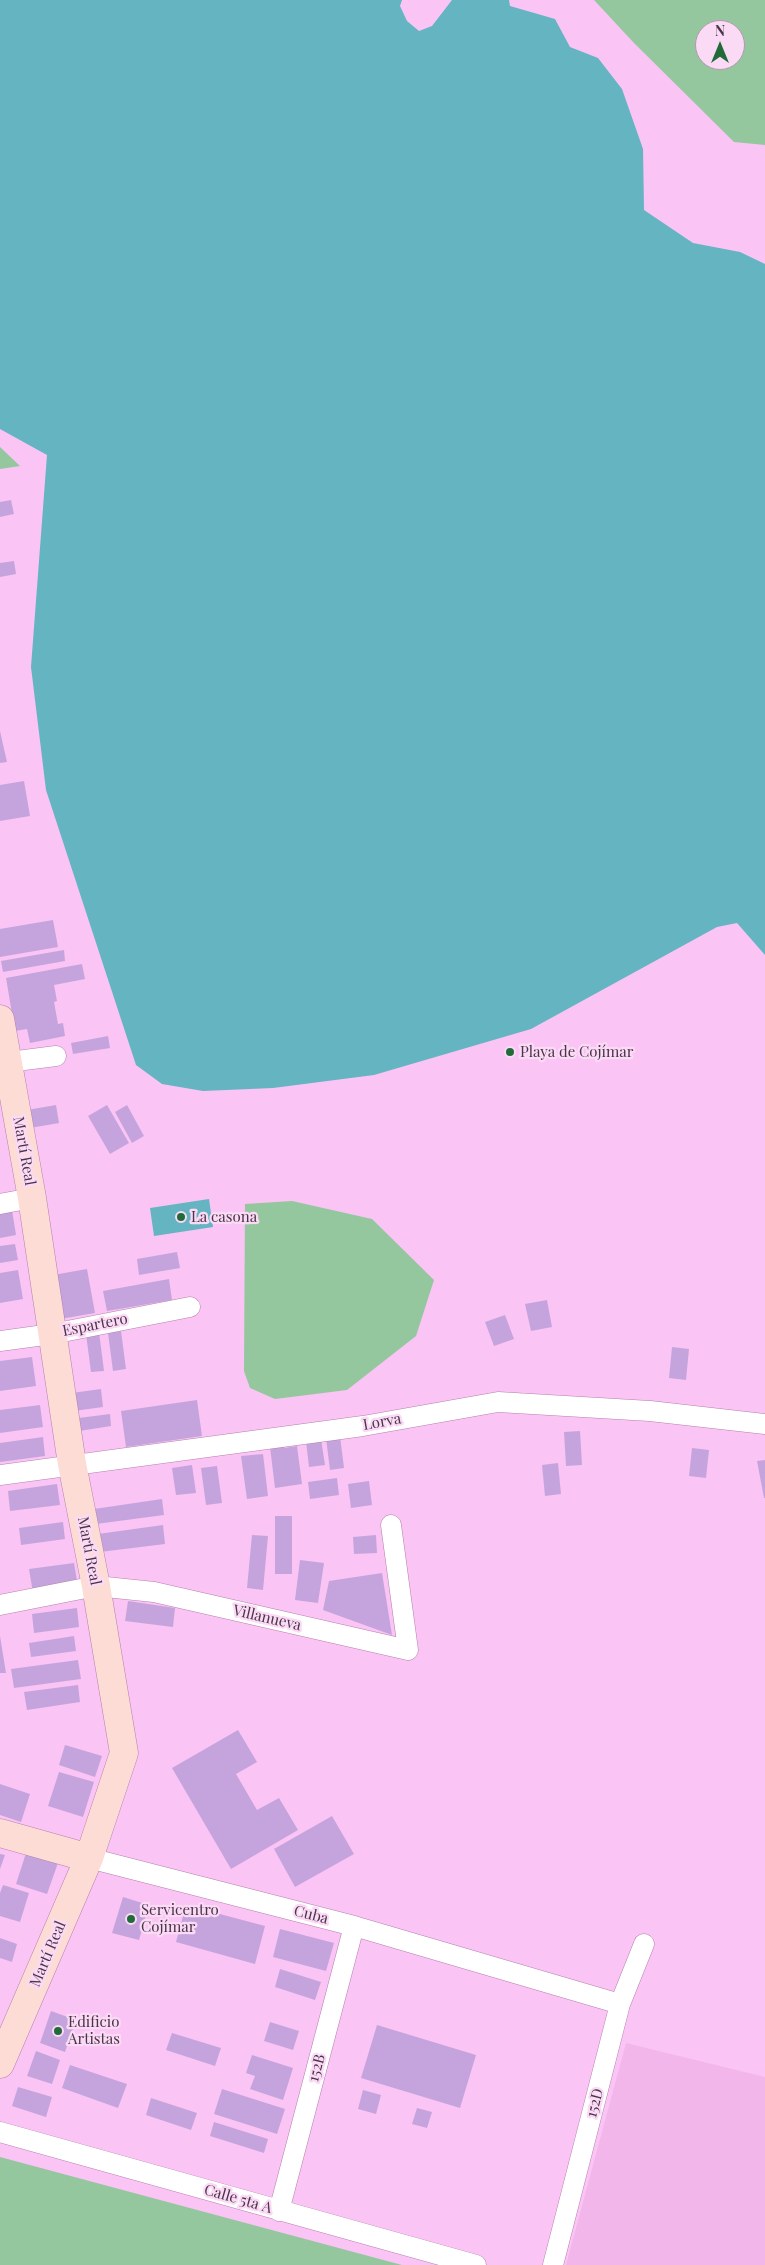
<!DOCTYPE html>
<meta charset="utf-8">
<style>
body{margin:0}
#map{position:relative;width:765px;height:2265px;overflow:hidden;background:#fac4f4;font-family:"Playfair Display",serif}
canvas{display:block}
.north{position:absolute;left:695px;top:20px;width:50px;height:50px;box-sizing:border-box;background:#fbdaf6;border:1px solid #b498b0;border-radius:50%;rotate:0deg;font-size:14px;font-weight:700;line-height:20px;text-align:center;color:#4a3447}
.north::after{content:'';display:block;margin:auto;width:18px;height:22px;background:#216b38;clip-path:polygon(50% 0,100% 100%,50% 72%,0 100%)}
</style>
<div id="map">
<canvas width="765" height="2265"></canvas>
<div class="north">N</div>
</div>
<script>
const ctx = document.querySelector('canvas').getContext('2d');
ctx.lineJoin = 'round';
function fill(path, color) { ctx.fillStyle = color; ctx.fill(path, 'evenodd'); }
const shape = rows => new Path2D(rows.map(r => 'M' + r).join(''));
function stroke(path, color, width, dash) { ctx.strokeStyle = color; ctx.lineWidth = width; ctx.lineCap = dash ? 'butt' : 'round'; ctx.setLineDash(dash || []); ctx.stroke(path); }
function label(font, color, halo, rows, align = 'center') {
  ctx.font = font + ' "Playfair Display",serif'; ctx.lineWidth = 4.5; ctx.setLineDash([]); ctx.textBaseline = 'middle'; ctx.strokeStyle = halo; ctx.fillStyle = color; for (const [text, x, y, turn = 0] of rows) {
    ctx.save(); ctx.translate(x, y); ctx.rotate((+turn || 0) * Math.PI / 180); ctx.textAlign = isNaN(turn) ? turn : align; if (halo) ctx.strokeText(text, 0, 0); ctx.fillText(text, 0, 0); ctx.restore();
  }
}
fill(shape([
 [626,2043,765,2077,765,2265,566,2265]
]), '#f2b6eb');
fill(shape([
 [594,0,765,0,765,145,734,142,634,43],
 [705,30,735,30,735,60,705,60],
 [0,447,20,466,0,469],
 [292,1201,372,1219,434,1280,416,1336,347,1390,275,1399,250,1388,244,1371,245,1204],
 [0,2157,402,2265,0,2265]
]), '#94c79e');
fill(shape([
 [0,0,402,0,400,6,407,21,419,31,432,26,452,0,509,0,510,6,555,19,570,47,598,58,622,89,643,149,644,210,693,243,740,252,765,264,765,955,737,923,717,927,531,1029,374,1075,273,1088,203,1091,162,1084,136,1065,46,790,31,667,47,455,0,429],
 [209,1199,213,1227,154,1236,150,1208]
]), '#64b4c2');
fill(shape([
 [11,500,14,514,0,517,0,502],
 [14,561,16,574,0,577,0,563],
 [0,731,7,762,0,763],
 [24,781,30,816,0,821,0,785],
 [53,920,58,947,0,957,0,929],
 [64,950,65,961,3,972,1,961],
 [82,964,85,979,54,985,57,1001,54,1002,58,1024,63,1023,65,1036,30,1043,27,1029,15,1031,6,978],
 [108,1036,110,1048,73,1054,71,1043],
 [56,1105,59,1123,30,1128,27,1110],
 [107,1105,129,1143,110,1154,88,1116],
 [127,1105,144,1136,132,1143,115,1112],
 [12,1210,16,1235,0,1238,0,1212],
 [15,1244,18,1260,0,1263,0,1246],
 [177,1252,180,1268,139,1275,137,1259],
 [87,1269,95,1313,60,1319,53,1275],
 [18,1270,23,1299,0,1303,0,1273],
 [169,1279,172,1300,107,1311,103,1291],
 [547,1300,552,1327,531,1331,525,1304],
 [505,1315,514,1339,494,1346,485,1322],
 [121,1331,126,1369,113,1371,108,1333],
 [99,1332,104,1371,91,1372,86,1334],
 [672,1347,689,1349,686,1380,669,1378],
 [32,1357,36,1386,0,1391,0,1361],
 [101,1389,103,1407,74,1411,72,1393],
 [197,1400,202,1436,126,1447,121,1411],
 [40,1405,43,1427,0,1433,0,1410],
 [110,1414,111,1426,73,1432,71,1419],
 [580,1431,582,1465,566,1466,564,1432],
 [340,1436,344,1468,330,1470,326,1438],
 [43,1437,45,1456,0,1462,0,1443],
 [321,1439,325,1465,309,1467,306,1441],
 [284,1446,284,1448,297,1446,302,1484,275,1488,270,1447],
 [692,1448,709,1450,706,1478,689,1476],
 [263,1454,268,1496,247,1499,241,1456],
 [765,1460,765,1498,764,1498,757,1461],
 [558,1463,561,1494,545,1496,542,1465],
 [192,1465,196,1493,176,1495,172,1468],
 [217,1466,222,1503,206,1505,201,1468],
 [337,1478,339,1495,310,1499,308,1482],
 [369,1481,372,1505,351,1508,348,1484],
 [57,1484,60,1505,10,1511,8,1491],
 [162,1499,164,1515,96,1524,94,1509],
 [275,1516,292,1516,292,1574,275,1574],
 [63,1522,65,1539,21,1545,19,1528],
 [163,1525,165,1544,100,1552,98,1534],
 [252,1535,268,1536,263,1590,247,1588],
 [376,1535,377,1553,354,1554,353,1537],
 [300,1560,324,1563,318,1603,295,1600],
 [74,1563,78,1587,33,1593,29,1569],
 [382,1573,392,1635,323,1610,329,1581],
 [128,1601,175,1608,173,1627,125,1621],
 [77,1608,79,1627,34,1633,32,1614],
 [0,1636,6,1673,0,1673],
 [74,1636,76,1651,31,1657,29,1643],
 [78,1660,81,1679,14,1688,11,1669],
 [78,1685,80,1702,27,1710,24,1692],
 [238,1730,257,1762,236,1774,257,1810,279,1798,298,1830,231,1869,172,1768],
 [65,1745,102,1756,95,1777,59,1765],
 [59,1772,94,1782,83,1817,48,1806],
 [0,1784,30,1794,21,1822,0,1815],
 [332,1816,354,1854,295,1887,274,1849],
 [26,1853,58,1863,47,1894,16,1884],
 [0,1854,5,1855,0,1869],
 [3,1885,29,1893,20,1922,0,1916,0,1893],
 [123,1897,149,1905,139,1940,112,1933],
 [186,1905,265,1926,255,1964,176,1942],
 [280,1929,334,1943,326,1971,273,1957],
 [0,1938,17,1944,12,1962,0,1958],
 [280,1969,321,1982,315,2000,275,1987],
 [51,2011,76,2020,65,2052,40,2043],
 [270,2022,299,2031,293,2050,264,2041],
 [377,2025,476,2055,460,2108,361,2078],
 [172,2033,221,2048,215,2066,166,2050],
 [36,2051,60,2060,52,2084,27,2076],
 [252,2055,293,2068,283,2100,250,2089,255,2076,246,2073],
 [70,2065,127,2084,118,2108,62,2088],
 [18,2087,52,2097,46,2117,12,2106],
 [222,2089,285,2109,277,2134,214,2114],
 [363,2090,381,2095,376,2114,358,2109],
 [151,2098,197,2113,191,2130,146,2115],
 [417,2108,432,2112,427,2128,412,2124],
 [214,2122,268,2139,264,2153,210,2136]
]), '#c5a4dd');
const street = shape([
 [0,1063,56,1056],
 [0,1204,32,1198],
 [0,1341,52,1334,190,1307],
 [0,1475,363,1426,498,1402,650,1411,765,1424],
 [0,1605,96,1586,154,1592,408,1650,391,1525],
 [89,1858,354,1926,620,2004],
 [0,2132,476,2265],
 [279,2211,354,1926],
 [553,2265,620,2004,644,1944]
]);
const secondary = shape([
 [0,1019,32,1198,72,1464,96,1586,124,1753,89,1858,0,2064],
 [0,1833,89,1858]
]);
stroke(street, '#b481ae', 21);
stroke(secondary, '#b481ae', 29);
stroke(street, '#fff', 20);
stroke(secondary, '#fedcd6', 28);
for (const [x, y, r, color] of [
 [510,1052,5,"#216b38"],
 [181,1217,5,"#216b38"],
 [131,1919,5,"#216b38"],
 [58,2031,5,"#216b38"]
]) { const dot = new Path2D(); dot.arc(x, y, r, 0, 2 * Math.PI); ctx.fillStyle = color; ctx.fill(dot); stroke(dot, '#fbdaf6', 2); }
label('15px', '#4a3447', '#fbdaf6', [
 ["Playa de Cojímar",520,1052],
 ["La casona",191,1217],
 ["Servicentro",141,1910],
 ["Cojímar",141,1927],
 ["Edificio",68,2022],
 ["Artistas",68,2039]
], 'left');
label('15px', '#4a3447', '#fbdaf6', [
 ["Martí Real",24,1151,80],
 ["Espartero",95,1325,-11],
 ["Lorva",382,1422,-10],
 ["Martí Real",89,1551,79],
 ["Villanueva",267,1618,13],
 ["Cuba",311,1915,14],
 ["Martí Real",48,1954,-67],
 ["152B",317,2068,-75],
 ["152D",595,2103,-75],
 ["Calle 5ta A",238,2199,16]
]);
</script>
